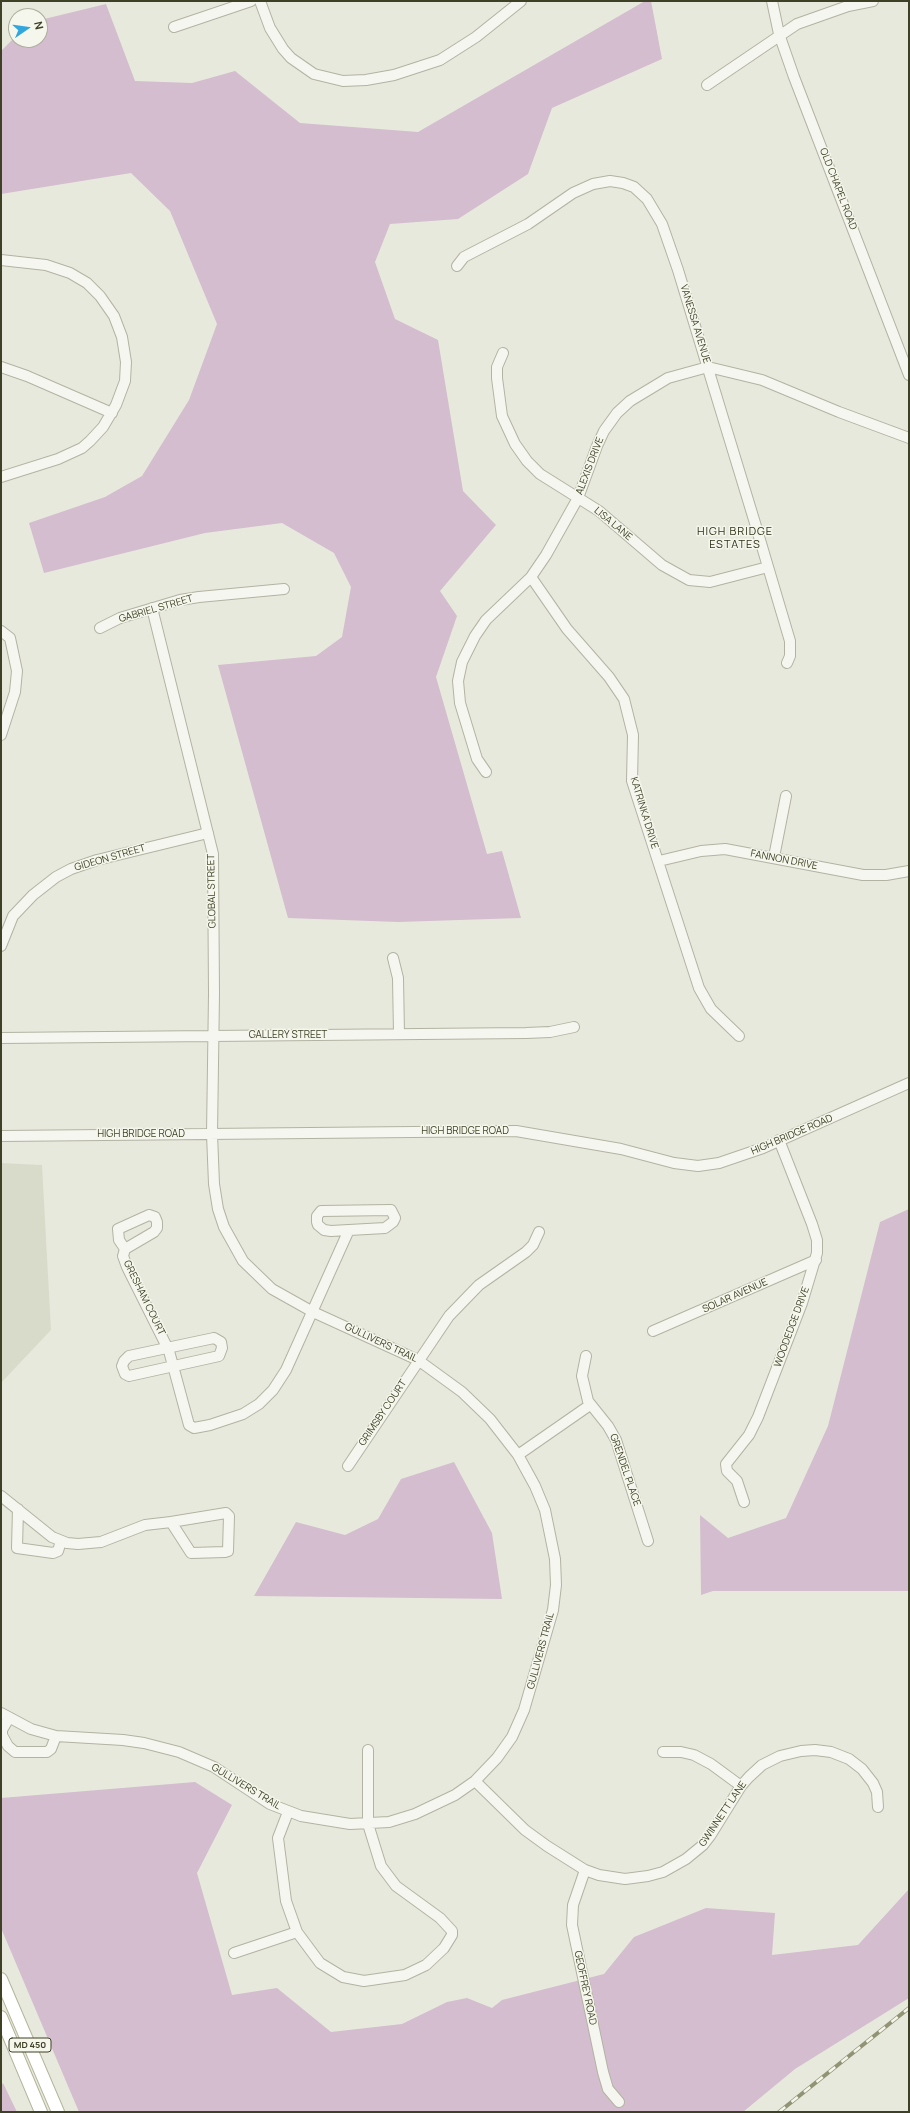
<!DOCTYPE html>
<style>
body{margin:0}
#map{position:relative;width:910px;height:2113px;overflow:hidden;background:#e8e9dd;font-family:Manrope,sans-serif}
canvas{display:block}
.frame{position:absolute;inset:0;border:2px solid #3e4125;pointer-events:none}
.north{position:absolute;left:8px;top:8px;width:40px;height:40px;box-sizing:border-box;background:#f5f6ec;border:1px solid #acae9c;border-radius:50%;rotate:77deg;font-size:11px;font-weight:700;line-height:16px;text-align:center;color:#3e4125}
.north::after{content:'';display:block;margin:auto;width:14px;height:18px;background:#32a7dd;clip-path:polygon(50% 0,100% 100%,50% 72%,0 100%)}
</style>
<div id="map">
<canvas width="910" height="2113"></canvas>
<div class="frame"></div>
<div class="north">N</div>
</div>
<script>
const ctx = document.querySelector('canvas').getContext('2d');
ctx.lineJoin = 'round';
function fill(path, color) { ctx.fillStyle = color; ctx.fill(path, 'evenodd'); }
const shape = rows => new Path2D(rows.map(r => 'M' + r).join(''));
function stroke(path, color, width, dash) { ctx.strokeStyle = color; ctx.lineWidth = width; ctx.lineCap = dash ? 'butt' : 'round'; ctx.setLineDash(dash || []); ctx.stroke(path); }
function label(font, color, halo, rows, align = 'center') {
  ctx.font = font + ' Manrope,sans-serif'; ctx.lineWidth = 3; ctx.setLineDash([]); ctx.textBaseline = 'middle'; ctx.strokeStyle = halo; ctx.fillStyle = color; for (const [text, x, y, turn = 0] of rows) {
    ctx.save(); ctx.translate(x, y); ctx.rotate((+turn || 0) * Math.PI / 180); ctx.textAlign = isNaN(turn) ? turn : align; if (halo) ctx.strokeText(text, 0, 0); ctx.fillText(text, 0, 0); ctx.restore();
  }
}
fill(shape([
 [1,1163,42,1165,51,1330,1,1383]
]), '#d9dbca');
fill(shape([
 [645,1,651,1,662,59,552,108,528,174,458,219,390,224,375,262,395,319,438,340,463,491,496,525,440,591,457,616,436,677,487,854,502,851,521,918,398,922,288,918,218,665,316,656,342,637,351,587,334,553,282,523,205,533,44,573,29,523,105,497,142,476,189,400,217,324,170,211,131,173,1,194,1,51,16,36,16,40,40,40,40,20,106,4,135,81,192,83,235,71,300,123,418,132],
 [909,1209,909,1591,713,1591,701,1595,700,1515,728,1538,786,1518,828,1426,880,1222],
 [454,1462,492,1533,502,1599,254,1596,296,1522,345,1535,378,1519,401,1479],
 [195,1782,232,1805,197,1873,232,1995,277,1988,331,2032,402,2024,447,2002,467,1998,492,2008,502,2000,604,1974,634,1937,706,1908,775,1913,772,1955,858,1945,909,1889,909,1998,795,2069,743,2112,79,2112,1,1928,1,1798],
 [3,2083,17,2112,1,2112,1,2086]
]), '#d3bdcf');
const minor = shape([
 [260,1,270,28,283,49,291,58,314,74,343,81,366,80,394,75,440,60,476,37,521,1],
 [772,1,779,34,794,77,909,375],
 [174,27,251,1],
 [707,85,797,24,848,6,873,1],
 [1,260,46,265,70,273,87,283,100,296,114,316,122,337,126,362,125,381,116,405,103,427,90,441,82,448,58,459,1,477],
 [457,266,464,257,528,224,573,193,593,184,610,181,623,183,634,187,647,199,662,224,678,270,755,523,790,641,790,656,787,663],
 [503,353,497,367,497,378,502,416,515,444,527,461,540,474,599,511,662,565,689,580,710,582,768,567],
 [1,367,27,376,112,413],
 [531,577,567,629,609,677,624,699,633,735,632,781,699,988,711,1009,739,1036],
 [100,628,120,618,180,600,199,597,284,589],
 [1,631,10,638,17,671,15,692,1,735],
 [486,772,477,759,460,703,458,681,462,662,475,636,486,620,531,577,546,555,578,498,597,446,604,431,617,413,630,401,668,378,708,367,762,380,839,412,909,438],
 [774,857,786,796],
 [659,861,701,851,725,849,863,875,886,875,909,871],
 [1,946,13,916,33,895,56,877,71,869,97,860,208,833],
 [393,958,398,978,399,1034],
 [1,1038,526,1033,550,1032,574,1027],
 [1,1136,516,1131,621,1149,674,1163,698,1166,719,1163,763,1148,909,1083],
 [391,1210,395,1218,393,1222,385,1228,331,1231,324,1230,318,1225,317,1222,317,1216,321,1211,391,1210],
 [149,1215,155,1217,157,1222,157,1228,154,1232,125,1249,119,1240,118,1229,149,1215],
 [125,1249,123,1256,127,1267,169,1351,189,1425,194,1428,210,1425,243,1414,259,1404,273,1390,286,1370,348,1232],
 [653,1331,816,1260],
 [214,1338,221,1342,222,1348,219,1356,129,1376,125,1374,122,1366,124,1361,129,1356,214,1338],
 [586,1356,582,1376,588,1401,608,1426,616,1440,648,1541],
 [518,1455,590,1405],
 [348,1466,449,1316,479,1285,526,1252,533,1245,539,1232],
 [1,1496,52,1537,67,1543,78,1544,101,1542,145,1525,171,1522],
 [744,1502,737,1481,727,1471,726,1464,749,1435,758,1417,802,1303,817,1253,817,1240,812,1224,779,1140],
 [18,1509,17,1548,53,1553,58,1551,61,1541],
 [226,1513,229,1516,228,1551,225,1552,191,1553,171,1522,226,1513],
 [1,1713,31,1729,56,1736,123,1740,144,1743,179,1752,214,1767,270,1804,301,1816,350,1824,389,1822,415,1814,455,1795,475,1781,497,1758,512,1737,524,1710,553,1610,556,1585,555,1559,545,1510,535,1486,518,1455,490,1419,462,1392,418,1360,313,1312,272,1289,243,1261,224,1227,218,1209,214,1184,212,1134,214,994,213,854,152,608],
 [9,1718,2,1730,2,1735,8,1746,15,1752,47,1752,51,1749,56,1736],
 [663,1752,681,1752,694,1755,711,1764,741,1786],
 [475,1781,525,1830,547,1846,585,1870,599,1875,625,1879,648,1876,663,1872,686,1859,703,1845,710,1836,741,1786,749,1777,762,1765,780,1756,801,1751,815,1750,831,1752,849,1759,862,1769,873,1783,877,1792,878,1807],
 [288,1812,278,1838,286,1901,297,1932,320,1963,343,1977,364,1981,405,1975,426,1965,444,1948,452,1935,452,1931,440,1918,396,1886,381,1866,368,1824,368,1750],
 [585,1870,573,1905,572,1925,603,2072,608,2089,619,2102],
 [234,1953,297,1932]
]);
const major = shape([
 [1,1979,58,2112],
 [1,2017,41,2112]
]);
stroke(minor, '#b2b3a2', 12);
stroke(major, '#b4b59b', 14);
stroke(minor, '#f6f6f0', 10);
stroke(major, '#fff', 12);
const rail = shape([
 [779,2112,909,2008]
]);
stroke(rail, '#919474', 4);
stroke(rail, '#f5f6ec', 2.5, [8]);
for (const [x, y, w] of [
 [30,2045,42]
]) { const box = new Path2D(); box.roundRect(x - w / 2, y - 7, w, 14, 3); ctx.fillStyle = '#f5f6ec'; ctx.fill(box); stroke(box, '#3e4125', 1); }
label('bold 9px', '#3e4125', null, [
 ["MD 450",30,2045]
]);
label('10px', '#3e4125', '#f5f6ec', [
 ["OLD CHAPEL ROAD",838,189,69],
 ["VANESSA AVENUE",695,324,73],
 ["ALEXIS DRIVE",590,466,-69],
 ["LISA LANE",613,524,40],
 ["GABRIEL STREET",156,609,-16],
 ["KATRINKA DRIVE",644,813,73],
 ["GIDEON STREET",110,858,-16],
 ["FANNON DRIVE",784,860,11],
 ["GLOBAL STREET",212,891,-91],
 ["GALLERY STREET",288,1035],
 ["HIGH BRIDGE ROAD",465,1131],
 ["HIGH BRIDGE ROAD",141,1134],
 ["HIGH BRIDGE ROAD",792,1135,-23],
 ["SOLAR AVENUE",735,1296,-24],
 ["GRESHAM COURT",144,1298,64],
 ["WOODEDGE DRIVE",792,1327,-70],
 ["GULLIVERS TRAIL",381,1343,25],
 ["GRIMSBY COURT",383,1413,-56],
 ["GRENDEL PLACE",625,1470,71],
 ["GULLIVERS TRAIL",541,1651,-75],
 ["GULLIVERS TRAIL",246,1787,31],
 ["GWINNETT LANE",723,1814,-56],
 ["GEOFFREY ROAD",585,1988,78]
]);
ctx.letterSpacing = '1px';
label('11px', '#2e3117', '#f5f6ec', [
 ["HIGH BRIDGE",735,532],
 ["ESTATES",735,545]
]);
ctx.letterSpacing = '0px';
</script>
